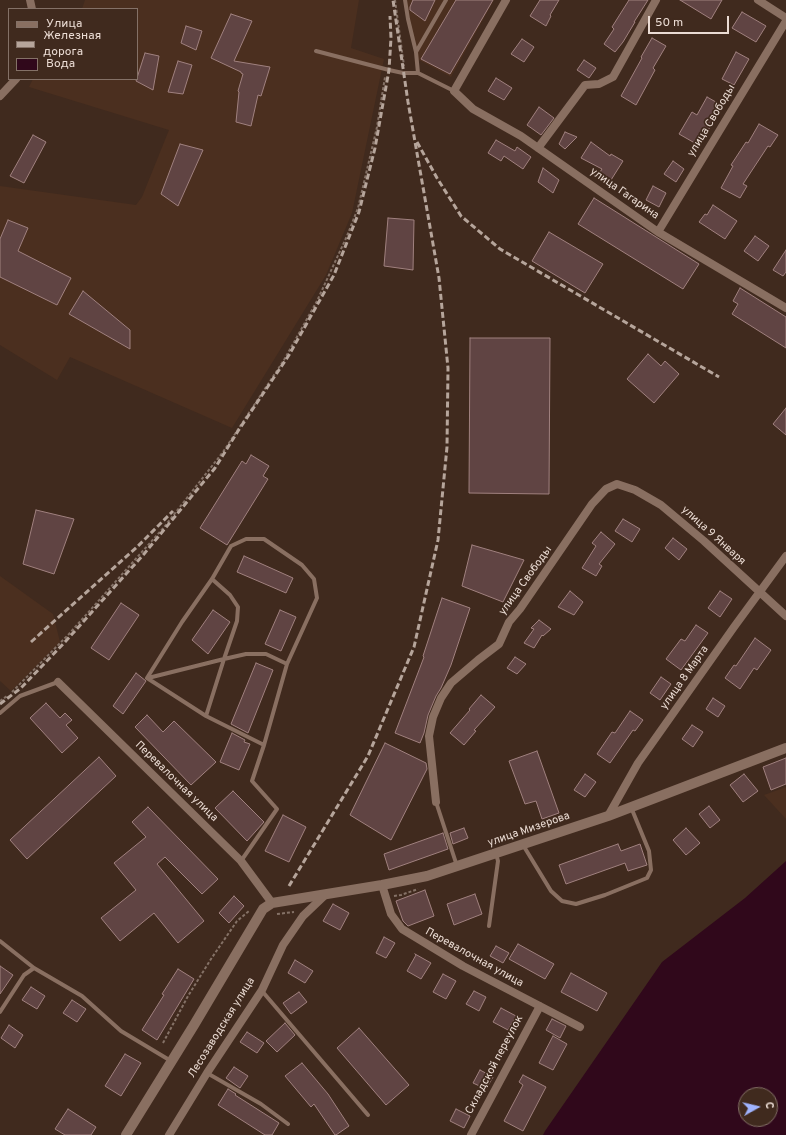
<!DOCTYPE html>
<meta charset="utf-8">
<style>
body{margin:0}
#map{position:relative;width:786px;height:1135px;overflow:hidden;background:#402a1e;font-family:Overpass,sans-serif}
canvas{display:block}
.legend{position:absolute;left:8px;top:8px;width:130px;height:72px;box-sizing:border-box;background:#402a1e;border:1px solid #847167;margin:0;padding:5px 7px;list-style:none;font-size:12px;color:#ebdcd4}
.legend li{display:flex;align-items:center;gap:8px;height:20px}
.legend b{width:20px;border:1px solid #847167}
.north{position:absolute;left:738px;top:1087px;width:40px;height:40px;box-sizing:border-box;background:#402a1e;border:1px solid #847167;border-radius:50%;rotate:82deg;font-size:11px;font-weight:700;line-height:16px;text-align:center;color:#ebdcd4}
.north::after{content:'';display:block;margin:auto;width:14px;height:18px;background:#a0b3fd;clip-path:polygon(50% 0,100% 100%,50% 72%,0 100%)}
.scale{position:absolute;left:648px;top:16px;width:81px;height:18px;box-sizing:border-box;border:2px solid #ebdcd4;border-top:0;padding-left:5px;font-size:12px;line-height:14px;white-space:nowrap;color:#ebdcd4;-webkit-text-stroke:3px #402a1e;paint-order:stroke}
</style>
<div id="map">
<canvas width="786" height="1135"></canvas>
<ul class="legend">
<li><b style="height:5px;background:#896f61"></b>Улица</li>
<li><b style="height:5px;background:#b6a59b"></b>Железная дорога</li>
<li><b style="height:11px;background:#30081b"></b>Вода</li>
</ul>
<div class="north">С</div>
<div class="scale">50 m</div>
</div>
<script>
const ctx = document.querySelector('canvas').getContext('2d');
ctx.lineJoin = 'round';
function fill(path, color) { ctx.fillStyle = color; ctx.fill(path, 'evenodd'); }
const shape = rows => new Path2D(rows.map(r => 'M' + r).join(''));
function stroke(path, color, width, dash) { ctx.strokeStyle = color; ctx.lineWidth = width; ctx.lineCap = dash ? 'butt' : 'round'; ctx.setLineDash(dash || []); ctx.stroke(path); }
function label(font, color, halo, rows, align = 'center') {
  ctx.font = font + ' Overpass,sans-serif'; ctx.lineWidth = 3.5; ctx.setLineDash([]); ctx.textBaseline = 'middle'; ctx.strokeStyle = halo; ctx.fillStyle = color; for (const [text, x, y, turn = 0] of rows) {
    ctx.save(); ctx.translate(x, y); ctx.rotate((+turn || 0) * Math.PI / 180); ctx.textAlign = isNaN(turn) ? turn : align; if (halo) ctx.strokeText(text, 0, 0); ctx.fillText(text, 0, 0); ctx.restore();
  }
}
fill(shape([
 [85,0,359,0,351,48,384,59,352,213,326,275,232,428,70,357,57,380,0,345,0,186,136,205,142,197,169,130,29,87,33,79,137,79,137,9,82,9],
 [405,0,494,0,451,77,417,59],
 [0,576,53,614,60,642,11,691,0,681],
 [786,787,786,819,764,795]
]), '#4b2f1f');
fill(shape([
 [786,861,786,1135,543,1135,545,1131,662,962,745,898],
 [746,1095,770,1095,770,1119,746,1119]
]), '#30081b');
const building = shape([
 [413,0,435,0,425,21,410,10,410,7,413,0],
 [456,0,493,0,450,74,421,59,456,0],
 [540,0,559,0,550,15,551,16,546,26,530,16,540,0],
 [629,0,648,0,634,22,635,22,623,42,615,52,604,44,614,29,612,27,629,0],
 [680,0,722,0,711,19,680,0],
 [742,12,766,26,756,42,732,28,742,12],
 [231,14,252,21,234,61,270,67,261,96,258,95,251,126,236,122,239,92,238,91,243,74,241,73,241,72,211,58,231,14],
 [186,26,202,31,196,50,181,43,186,26],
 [652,38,666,46,653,68,655,70,636,105,621,96,642,58,641,57,652,38],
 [522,39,534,47,524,62,511,54,522,39],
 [736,52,749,59,734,85,722,79,736,52],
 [145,53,159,56,153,90,136,81,145,53],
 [584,60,596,68,589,78,577,70,584,60],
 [178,61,192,65,183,94,168,92,178,61],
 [496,78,512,88,504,100,488,91,496,78],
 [707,97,723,106,715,120,714,119,700,146,679,134,692,112,697,115,707,97],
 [539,107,554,118,541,135,527,125,539,107],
 [759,124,778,135,770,147,768,146,743,184,747,186,740,198,721,188,733,166,731,165,746,142,748,143,759,124],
 [565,132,577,137,565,149,559,144,565,132],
 [33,135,46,142,24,183,10,176,33,135],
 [496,140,515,151,517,147,531,157,523,169,504,156,501,161,488,153,496,140],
 [591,142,610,156,611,154,623,161,611,180,600,172,602,169,581,158,591,142],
 [180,144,203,150,178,206,161,194,180,144],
 [673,161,684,169,676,182,664,174,673,161],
 [543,168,559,180,553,193,538,182,543,168],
 [653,186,666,193,659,207,646,200,653,186],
 [594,198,699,264,683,289,578,224,594,198],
 [713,205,737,221,725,239,699,222,705,214,707,215,713,205],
 [388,218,414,220,413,270,384,266,388,218],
 [8,220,28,228,18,251,71,278,57,305,0,277,0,239,8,220],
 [549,232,603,264,585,293,532,261,549,232],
 [755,236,769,246,758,261,744,251,755,236],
 [786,250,786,272,783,276,773,270,786,250],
 [740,288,786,317,786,348,732,314,738,304,733,301,740,288],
 [83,291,130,330,130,349,69,314,83,291],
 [470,338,550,338,549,494,469,493,470,338],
 [648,354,661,366,665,361,679,374,654,403,627,379,648,354],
 [786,408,786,435,773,424,786,408],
 [251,455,269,466,263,476,268,479,227,545,200,528,242,461,246,464,251,455],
 [36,510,74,519,54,574,23,564,36,510],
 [623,519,640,529,632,542,615,531,623,519],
 [601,532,615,544,599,564,602,566,596,576,582,568,596,546,592,543,601,532],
 [673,538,687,549,679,560,665,548,673,538],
 [472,545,524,560,503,602,462,586,472,545],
 [244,556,293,578,286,593,237,572,244,556],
 [570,591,583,602,574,615,558,607,570,591],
 [720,591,732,599,720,617,708,608,720,591],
 [442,598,470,608,451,665,441,688,436,696,428,715,424,733,420,743,395,733,424,657,423,656,442,598],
 [121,603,139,615,109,660,91,648,121,603],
 [213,610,230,622,208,654,192,640,213,610],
 [280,610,296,617,281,651,265,644,280,610],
 [539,620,551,629,543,636,542,635,534,648,524,643,534,629,531,628,539,620],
 [696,625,708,633,681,670,666,659,681,639,685,641,696,625],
 [755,638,771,650,757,670,754,668,740,689,725,678,734,665,736,666,755,638],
 [515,657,526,664,517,674,507,668,515,657],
 [256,663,273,670,248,733,231,724,256,663],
 [136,673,146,681,123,714,113,706,136,673],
 [661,677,671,684,660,700,650,693,661,677],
 [481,695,495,707,474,730,476,731,464,745,450,733,470,710,469,709,481,695],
 [713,698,725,706,718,717,706,709,713,698],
 [46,703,60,718,65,713,72,720,66,725,78,738,62,753,30,718,46,703],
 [630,711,643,720,635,731,633,730,610,763,597,754,612,732,615,733,630,711],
 [147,715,163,732,174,721,216,762,191,785,135,727,147,715],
 [692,725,703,732,693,747,682,739,692,725],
 [232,733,245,740,244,742,250,744,239,770,220,762,232,733],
 [385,743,426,763,427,769,391,840,350,815,385,743],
 [537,751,559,813,542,819,536,801,525,804,509,761,537,751],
 [99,757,116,776,27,859,10,840,99,757],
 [786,758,786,784,771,790,763,767,786,758],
 [585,774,596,782,585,797,574,790,585,774],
 [744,774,758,791,743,802,730,785,744,774],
 [233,791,264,822,247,841,215,808,233,791],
 [709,806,720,820,710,828,699,814,709,806],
 [148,807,218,879,202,894,165,857,157,864,204,921,178,943,154,913,120,941,101,918,136,890,114,863,146,837,132,822,148,807],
 [283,815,306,827,289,862,265,851,283,815],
 [464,828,468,838,453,844,450,833,464,828],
 [686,828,700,843,686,855,673,840,686,828],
 [443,833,448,849,389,870,384,854,443,833],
 [618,844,621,851,640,844,647,865,628,871,625,863,566,884,559,865,618,844],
 [425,890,434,916,408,926,403,921,396,901,425,890],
 [475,894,482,914,454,925,447,904,475,894],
 [234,896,244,906,229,923,219,913,234,896],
 [333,904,349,913,340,930,323,921,333,904],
 [384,937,395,943,386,958,376,953,384,937],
 [518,944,554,964,545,979,509,959,518,944],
 [496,946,509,953,503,963,490,956,496,946],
 [415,954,431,963,421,979,407,971,416,955,415,954],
 [295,960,313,971,305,983,288,973,295,960],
 [0,966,13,975,0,994,0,966],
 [178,969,194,979,157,1040,142,1030,164,995,162,994,178,969],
 [571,973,607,993,597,1011,561,992,571,973],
 [443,974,456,981,446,999,433,992,443,974],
 [31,987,45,996,37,1009,22,1000,31,987],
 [474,991,486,997,479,1011,466,1004,474,991],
 [299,992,307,1002,291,1014,283,1003,299,992],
 [72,1000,86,1009,77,1022,63,1013,72,1000],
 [501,1008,516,1016,508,1030,493,1022,501,1008],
 [552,1019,566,1026,560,1038,546,1030,552,1019],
 [285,1023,295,1035,277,1052,266,1041,285,1023],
 [9,1025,23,1035,15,1048,1,1038,9,1025],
 [359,1028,409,1085,386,1105,337,1048,359,1028],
 [247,1032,264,1043,257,1053,240,1042,247,1032],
 [553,1036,567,1044,553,1070,539,1063,553,1036],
 [125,1054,141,1063,121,1096,105,1086,125,1054],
 [302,1063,328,1094,349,1126,336,1135,335,1135,314,1104,311,1107,285,1076,302,1063],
 [234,1067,248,1076,240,1088,226,1078,234,1067],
 [480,1070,493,1077,486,1089,473,1083,480,1070],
 [523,1075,546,1087,523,1131,504,1121,523,1085,519,1082,523,1075],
 [228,1089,236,1094,235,1095,279,1123,272,1135,265,1135,218,1105,228,1089],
 [68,1109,96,1127,91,1135,65,1135,55,1129,68,1109],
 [456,1109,470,1116,464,1128,450,1121,456,1109]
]);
fill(building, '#604443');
stroke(building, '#a0817f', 1);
stroke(shape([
 [395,0,404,66],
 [12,692,69,634,165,526,223,452,284,360,317,301,347,236,358,208,377,127,385,77],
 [0,701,7,696],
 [394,896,401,895,418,889],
 [277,914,294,912],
 [163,1043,188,996,211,959,237,921,249,911]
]), '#857267', 2, [3, 2]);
stroke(shape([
 [405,0,408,19,416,52],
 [446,0,416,52,418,73,454,91],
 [316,51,389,70,403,73,418,73],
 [147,678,182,622,212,579,231,546,246,539,264,539,302,565,314,579,317,598,287,664,264,745,252,781,277,809,241,861],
 [147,678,206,716,264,745],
 [148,678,224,659,237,621,238,607,230,595,212,579],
 [0,713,20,696,58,682],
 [206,716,224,659,246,654,266,654,287,664],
 [436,802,457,866],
 [523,845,551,891,562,901,576,904,605,895,647,878,651,870,649,851,633,812,632,808],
 [489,926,498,861,496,854],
 [0,941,34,968,82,996,121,1031,171,1061],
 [262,991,368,1115],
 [0,1012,24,975,34,968],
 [207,1073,261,1104,288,1124]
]), '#896f61', 4);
stroke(shape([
 [30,0,32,9],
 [506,0,454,91,473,109,521,136,658,232,786,308],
 [758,0,786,18],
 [0,96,16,79],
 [538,148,585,85,599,84,613,77,656,0],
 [658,232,786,21],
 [58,682,241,861,272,903],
 [436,802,429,736,433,717,441,698,451,683,478,660,499,644,509,622,520,609,592,504,606,489,617,484,635,490,661,505,704,541,786,616],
 [608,816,638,763,734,627,786,556],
 [382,885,391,914,402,929,463,966,580,1027],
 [169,1135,207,1073,262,990,283,945,303,916,324,896],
 [471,1135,540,1006]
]), '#896f61', 8);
stroke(shape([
 [126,1135,194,1025,263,909,272,903,382,885,427,876,608,816,786,748]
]), '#896f61', 10);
stroke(shape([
 [417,142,437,178,461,216,500,249,719,377],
 [31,642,137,547,173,511],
 [0,704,21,688,65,642,144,554,215,468,238,431,289,355,334,275,359,212,375,148,389,70,391,38,390,16],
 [289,886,368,756,414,647,438,540,447,447,448,368,439,278,408,102,393,0]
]), '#b6a59b', 3, [6, 3]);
label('11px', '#ebdcd4', '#402a1e', [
 ["улица Свободы",712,121,-59],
 ["улица Гагарина",624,194,35],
 ["улица 9 Января",713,536,42],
 ["улица Свободы",526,581,-54],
 ["улица 8 Марта",685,678,-55],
 ["Перевалочная улица",176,782,44],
 ["улица Мизерова",529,830,-19],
 ["Перевалочная улица",474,958,29],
 ["Лесозаводская улица",222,1028,-58],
 ["Складской переулок",495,1065,-62]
]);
</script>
